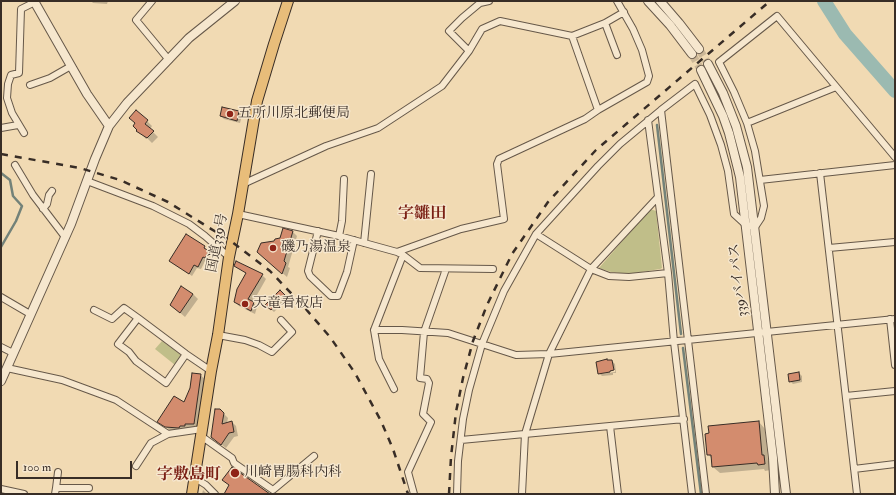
<!DOCTYPE html>
<meta charset="utf-8">
<style>
body{margin:0}
#map{position:relative;width:896px;height:495px;overflow:hidden;background:#f1dab3;font-family:"IM FELL Double Pica",serif}
canvas{display:block}
.frame{position:absolute;inset:0;border:2px solid #382d26;pointer-events:none}
.scale{position:absolute;left:16px;top:461px;width:116px;height:18px;box-sizing:border-box;border:2px solid #382d26;border-top:0;padding-left:5px;font-size:12px;line-height:14px;white-space:nowrap;color:#382d26;-webkit-text-stroke:3px #f6e7ce;paint-order:stroke}
</style>
<div id="map">
<canvas width="896" height="495"></canvas>
<div class="frame"></div>
<div class="scale">100 m</div>
</div>
<script>
const ctx = document.querySelector('canvas').getContext('2d');
ctx.lineJoin = 'round';
function fill(path, color) { ctx.fillStyle = color; ctx.fill(path, 'evenodd'); }
const shape = rows => new Path2D(rows.map(r => 'M' + r).join(''));
function stroke(path, color, width, dash) { ctx.strokeStyle = color; ctx.lineWidth = width; ctx.lineCap = dash ? 'butt' : 'round'; ctx.setLineDash(dash || []); ctx.stroke(path); }
function label(font, color, halo, rows, align = 'center') {
  ctx.font = font + ' "IM FELL Double Pica","Noto Serif JP",serif'; ctx.lineWidth = 3; ctx.setLineDash([]); ctx.textBaseline = 'middle'; ctx.strokeStyle = halo; ctx.fillStyle = color; for (const [text, x, y, turn = 0] of rows) {
    ctx.save(); ctx.translate(x, y); ctx.rotate((+turn || 0) * Math.PI / 180); ctx.textAlign = isNaN(turn) ? turn : align; if (halo) ctx.strokeText(text, 0, 0); ctx.fillText(text, 0, 0); ctx.restore();
  }
}
fill(shape([
 [650,209,656,211,662,268,660,269,629,274,611,272,599,268],
 [162,341,180,354,180,357,175,365,155,349]
]), '#c0be89');
fill(shape([
 [91,1,108,1,107,4,93,3],
 [223,108,239,112,242,115,240,123,224,119,221,116],
 [147,121,152,126,150,129,158,137,152,143,147,138,146,139,134,126,136,124],
 [292,231,297,236,288,267,290,268,287,277,264,257,275,242],
 [204,247,207,250,207,251,211,255,208,260,206,259,201,269,197,268,192,276,170,261],
 [235,265,262,275,266,279,253,302,257,307,255,314,239,306,235,302,247,274],
 [181,287,193,294,198,299,185,317,171,305],
 [280,292,287,299,274,312,266,305],
 [608,361,612,361,615,364,616,373,613,373,613,375,602,376,600,374,615,372,615,370,599,372],
 [799,373,802,376,802,382,793,384,790,381],
 [200,375,205,379,198,428,189,428,189,430,171,431,159,421,184,404],
 [224,414,228,418,227,423,232,422,236,426,238,436,234,437,226,448,212,437],
 [759,422,765,429,768,461,770,462,771,470,765,471,764,469,720,473,713,467,712,459,708,454],
 [203,490,207,494,202,494]
]), '#0003');
stroke(shape([
 [657,125,681,334],
 [1,173,10,180,13,196,22,206,16,221,1,247],
 [683,348,701,494]
]), '#738279', 2.5);
stroke(shape([
 [824,1,845,34,895,91]
]), '#9bbab1', 14);
const building = shape([
 [222,107,239,111,237,121,220,116,222,107],
 [136,110,148,120,145,124,154,131,147,138,136,131,137,130,133,126,135,123,129,118,136,110],
 [283,228,293,231,284,261,286,263,282,274,257,252,261,243,274,241,275,239,280,238,283,228],
 [186,234,205,246,204,248,209,251,205,258,203,257,198,267,194,265,189,274,169,261,186,234],
 [236,261,263,274,248,299,254,302,251,311,234,302,237,289,246,273,234,266,236,261],
 [181,286,193,294,180,313,170,305,181,286],
 [280,290,285,295,271,310,265,305,280,290],
 [607,359,607,360,612,360,614,370,610,371,610,372,598,374,596,362,607,359],
 [799,372,800,380,789,382,788,374,799,372],
 [192,373,201,374,194,424,185,424,185,426,180,426,179,428,165,427,157,422,174,396,184,402,190,388,192,373],
 [215,409,220,409,224,413,222,424,232,421,234,432,229,433,221,445,211,437,215,409],
 [759,421,762,455,764,455,765,464,758,465,757,463,712,467,711,455,707,455,705,434,709,433,708,426,759,421],
 [232,467,270,494,271,494,224,494,229,485,222,480,232,467]
]);
fill(building, '#d38c6e');
stroke(building, '#382d26', 1);
stroke(shape([
 [699,49,708,64],
 [692,54,701,70]
]), '#ccb797', 8, [8, 4]);
const minor = shape([
 [152,1,136,20,169,60],
 [605,23,617,55],
 [572,36,605,23,624,12],
 [469,51,449,31,462,18,480,3,489,1],
 [30,85,50,78,71,66],
 [648,120,668,273,674,342,692,494],
 [747,123,836,87],
 [1,128,18,125],
 [24,133,12,113,7,98,8,84,11,75,19,73,21,9,35,2],
 [15,165,33,195,65,237],
 [820,173,857,494],
 [760,180,895,165],
 [87,181,153,206,189,224,205,236,229,257],
 [243,184,326,146,378,128,442,86,469,51,482,29,500,21,572,36,598,110,647,82,649,76,642,50,633,29,617,1],
 [43,209,47,204,49,195,52,191],
 [238,214,339,236,397,252,403,255,374,330,402,330,448,333,516,355,549,354,895,319],
 [318,231,308,271,310,276,331,296,338,296,347,272,354,240],
 [536,234,591,269,609,276,629,277,668,273],
 [339,236,342,221,344,179],
 [364,243,371,174],
 [829,248,895,242],
 [397,252,461,229,504,219,497,164,499,159,585,119,598,110],
 [403,255,420,268,493,269],
 [1,297,30,314],
 [94,310,112,319,124,308,138,318],
 [890,319,895,365],
 [374,330,379,359,394,389],
 [218,335,245,340,259,345,272,352,292,332,281,320],
 [1,347,13,353],
 [186,354,166,383,136,361,129,352,118,344,138,318,186,354,211,371],
 [7,368,62,380,116,400,168,434],
 [846,396,895,391],
 [610,426,618,494],
 [201,436,232,458,234,463,273,490,314,456],
 [461,440,684,419],
 [136,466,151,443,168,434,202,429],
 [854,469,895,464],
 [195,478,206,485,215,494],
 [56,488,58,472],
 [1,489,24,494],
 [55,494,56,488,89,488],
 [414,494,408,472,431,422,423,414,429,383,427,379,420,378,424,332,446,269],
 [457,494,458,461,463,419,469,390,482,344,504,291,536,234,598,166,620,144,661,110],
 [522,494,525,434,549,354,591,269,658,197],
 [706,494,661,110,695,84,710,115,721,145,728,171,734,214,746,225,755,227,761,218,764,206,755,151,747,123,734,92,719,62,777,16,895,157]
]);
const tertiary = shape([
 [34,1,87,94,109,126],
 [648,1,670,25,692,54],
 [660,1,679,23,699,49],
 [708,64,723,93,736,126,747,167,786,494],
 [701,70,723,116,729,133,740,177,773,458,775,494],
 [1,381,71,224,95,159,109,126,127,103,189,38,235,1]
]);
const trunk = shape([
 [192,494,211,371,218,335,229,257,238,214,257,101,274,44,288,1]
]);
stroke(minor, '#665849', 8);
stroke(tertiary, '#665849', 10);
stroke(trunk, '#382d26', 12);
stroke(minor, '#f6e7ce', 6);
stroke(tertiary, '#f6e7ce', 8);
stroke(trunk, '#e8bd7a', 10);
stroke(shape([
 [1,154,80,168,120,180,168,202,232,242,270,271,305,308,330,337,355,373,381,421,393,449,408,494],
 [449,494,451,457,456,412,463,378,473,341,487,305,512,254,548,202,596,150,770,1]
]), '#382d26', 2.5, [7, 7]);
for (const [x, y, r, color] of [
 [230,114,4,"#8f2418"],
 [273,248,4,"#8f2418"],
 [245,304,4,"#8f2418"],
 [235,473,5,"#8f2418"]
]) { const dot = new Path2D(); dot.arc(x, y, r, 0, 2 * Math.PI); ctx.fillStyle = color; ctx.fill(dot); stroke(dot, '#f6e7ce', 1.5); }
label('14px', '#382d26', '#f6e7ce', [
 ["五所川原北郵便局",238,114],
 ["磯乃湯温泉",281,248],
 ["天竜看板店",253,304],
 ["川崎胃腸科内科",244,473]
], 'left');
label('14px', '#382d26', '#f6e7ce', [
 ["国道339号",218,243,-79],
 ["339バイパス",739,280,-97]
]);
label('bold 16px', '#7a1f14', '#f6e7ce', [
 ["字雛田",422,215],
 ["字敷島町",189,476]
]);
</script>
